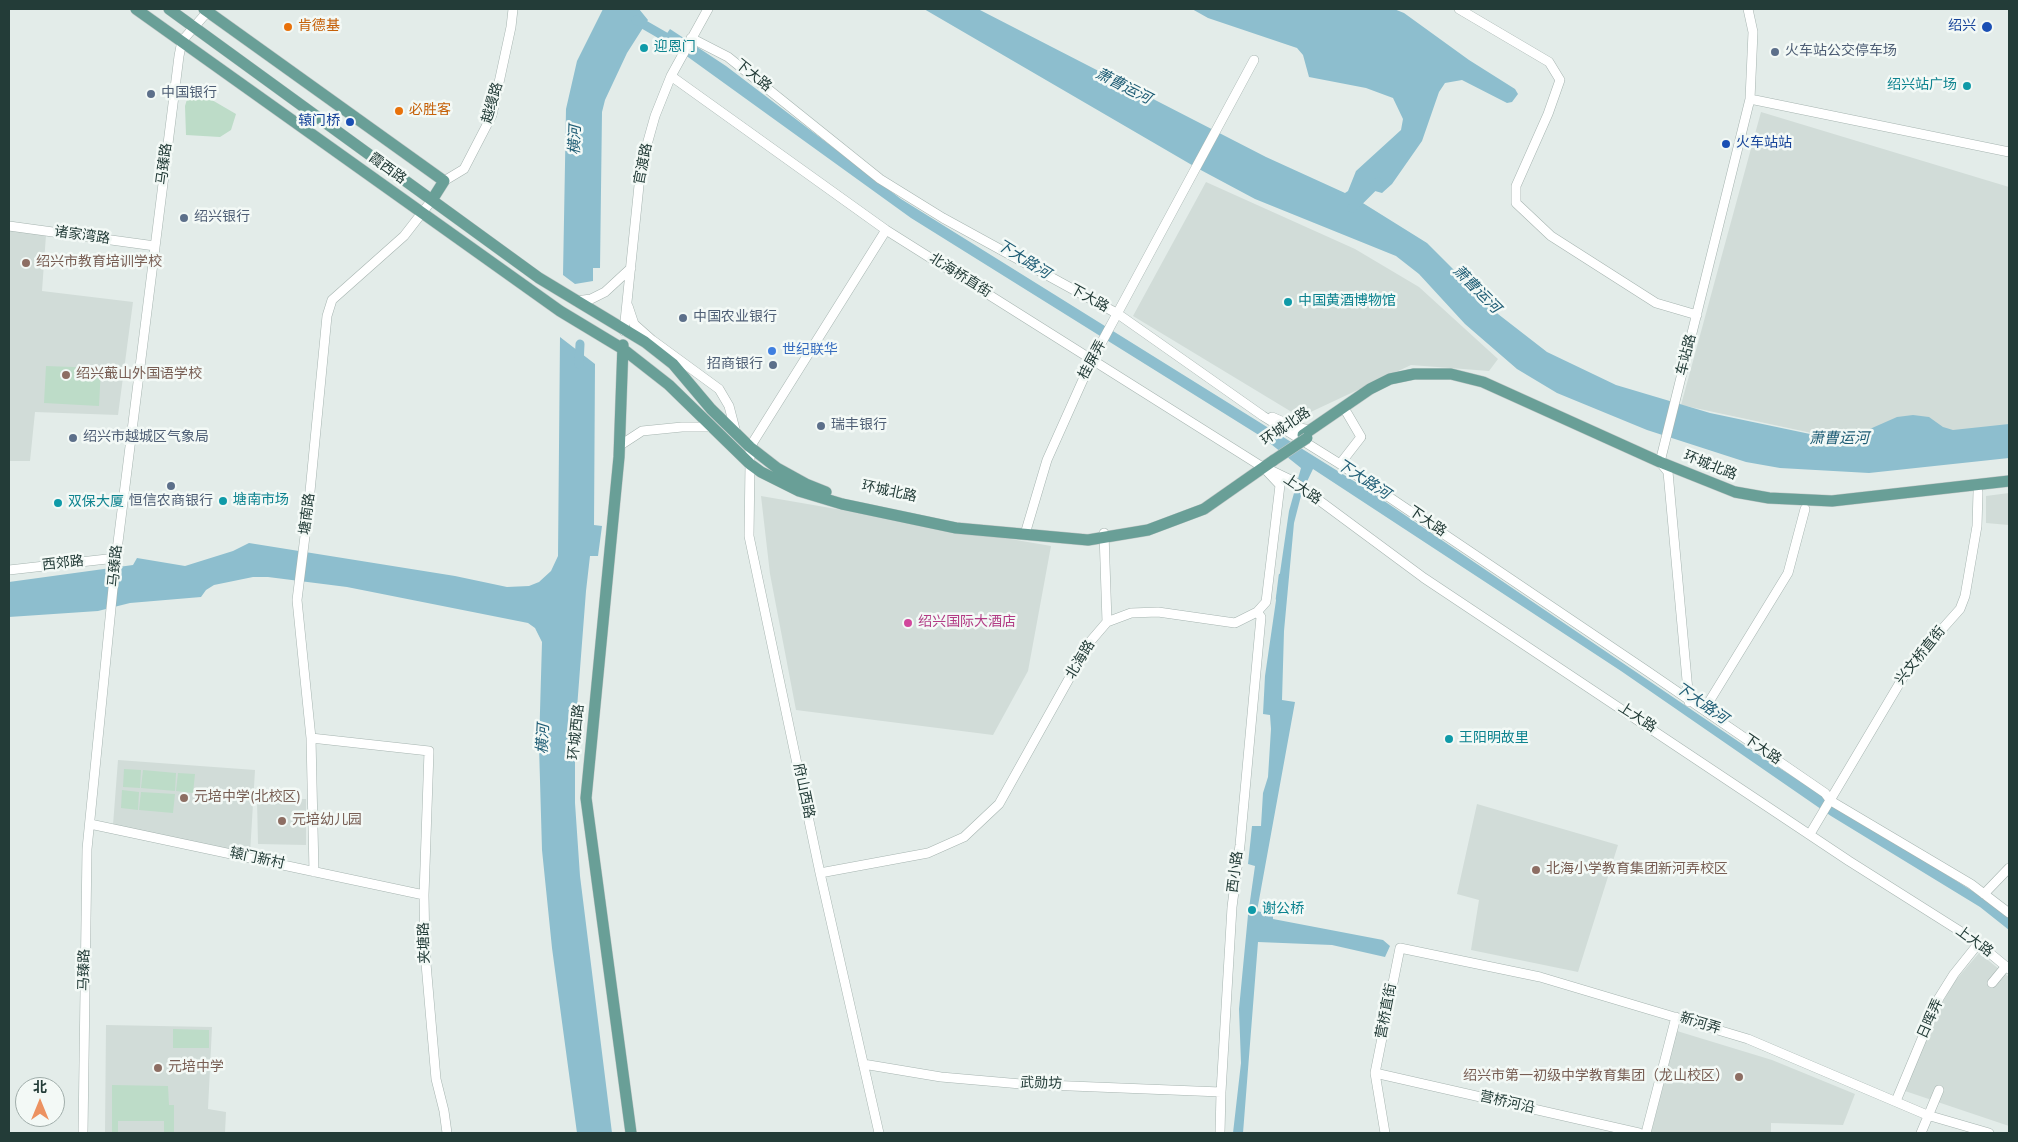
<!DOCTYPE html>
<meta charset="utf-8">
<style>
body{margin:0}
#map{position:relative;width:2018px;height:1142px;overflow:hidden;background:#e3ece9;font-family:"Nunito Sans","Noto Sans SC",sans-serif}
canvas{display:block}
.frame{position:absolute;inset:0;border:10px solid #233c38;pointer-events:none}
.north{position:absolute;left:15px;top:1077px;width:50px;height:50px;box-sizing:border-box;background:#f3f9f6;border:1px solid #a0adaa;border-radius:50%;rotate:0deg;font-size:14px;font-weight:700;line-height:20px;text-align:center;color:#233c38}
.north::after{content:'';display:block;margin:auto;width:18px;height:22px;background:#ec9261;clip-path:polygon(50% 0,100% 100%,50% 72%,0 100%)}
</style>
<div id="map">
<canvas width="2018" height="1142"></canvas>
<div class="frame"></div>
<div class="north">北</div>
</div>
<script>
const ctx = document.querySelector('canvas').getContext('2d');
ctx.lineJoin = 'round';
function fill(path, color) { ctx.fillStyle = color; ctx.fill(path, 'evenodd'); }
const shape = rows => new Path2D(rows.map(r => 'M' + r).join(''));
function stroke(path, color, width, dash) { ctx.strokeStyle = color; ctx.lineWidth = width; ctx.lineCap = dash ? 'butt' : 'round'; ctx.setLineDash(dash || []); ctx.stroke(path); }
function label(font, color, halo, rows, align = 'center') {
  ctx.font = font + ' "Nunito Sans","Noto Sans SC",sans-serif'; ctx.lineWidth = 5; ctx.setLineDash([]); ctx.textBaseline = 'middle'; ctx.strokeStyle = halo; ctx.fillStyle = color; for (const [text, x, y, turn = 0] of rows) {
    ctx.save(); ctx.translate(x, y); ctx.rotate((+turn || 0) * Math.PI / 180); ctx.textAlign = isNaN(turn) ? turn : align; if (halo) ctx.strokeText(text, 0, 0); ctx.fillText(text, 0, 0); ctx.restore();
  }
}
fill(shape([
 [1761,112,2009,187,2009,428,1935,438,1821,435,1681,405],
 [1206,182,1355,249,1419,287,1498,359,1489,371,1411,365,1300,417,1133,316],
 [9,229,46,235,42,291,133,302,118,415,35,412,30,461,9,461],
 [2009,493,2009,525,1986,523,1986,496],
 [761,496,1051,546,1028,671,993,735,796,710,770,574],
 [118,760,255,770,250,854,113,825],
 [257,799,306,799,306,845,258,844],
 [1477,804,1618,845,1578,972,1471,950,1479,900,1457,894],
 [1979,953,2009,977,2009,1126,1905,1091,1938,1010,1955,981],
 [106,1025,212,1027,208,1109,226,1112,225,1133,105,1133],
 [1677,1031,1772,1060,1855,1094,1843,1125,1771,1123,1771,1133,1651,1133]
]), '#d1dcd8');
fill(shape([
 [200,93,236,114,231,130,220,137,186,135,185,106,188,96],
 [46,366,101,368,99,406,44,403],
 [124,769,141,770,140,788,123,787],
 [143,770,176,773,175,791,141,788],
 [178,773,195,774,193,793,176,791],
 [122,790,139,792,138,810,121,808],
 [141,792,175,794,173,813,139,810],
 [173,1029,209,1030,209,1048,173,1048],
 [112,1085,168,1086,169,1105,174,1105,174,1133,164,1133,164,1121,118,1121,118,1133,112,1133]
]), '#bddcc8');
fill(shape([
 [603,9,639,9,648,20,627,53,605,100,602,112,600,268,593,268,593,281,575,284,563,275,566,109,577,61],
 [924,9,978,9,1266,157,1345,193,1348,191,1356,171,1401,130,1403,119,1393,98,1366,88,1309,77,1303,55,1297,48,1208,18,1192,9,1394,9,1404,13,1469,60,1515,89,1518,94,1512,102,1507,103,1462,80,1445,83,1439,92,1422,141,1392,184,1382,193,1368,189,1358,200,1427,243,1498,314,1547,352,1616,385,1710,413,1810,434,1841,430,1863,432,1897,417,1913,415,1929,417,1943,427,1953,430,2009,424,2009,458,1869,473,1780,468,1746,462,1647,430,1557,393,1517,369,1465,324,1419,274,1396,256,1255,199,1197,168],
 [670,29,726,66,901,199,1365,488,1745,746,1988,901,2009,918,2009,930,1980,907,1831,816,1621,671,1313,469,1302,492,1294,523,1284,631,1282,700,1295,702,1257,911,1273,915,1273,919,1383,940,1390,946,1385,957,1332,945,1258,942,1243,1133,1233,1133,1241,1063,1239,1009,1248,915,1255,866,1248,864,1252,826,1261,826,1263,793,1268,777,1271,729,1270,715,1263,714,1265,676,1289,511,1301,468,1262,437,911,218,663,39],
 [560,337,595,364,594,525,602,526,598,556,590,556,586,591,575,734,575,803,580,876,612,1133,577,1133,552,948,542,850,539,746,542,642,535,628,528,623,347,587,268,577,253,577,214,585,206,590,201,597,130,603,98,611,9,617,9,582,133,565,137,558,185,566,233,551,249,543,455,576,507,587,529,586,539,582,551,571,558,556]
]), '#8dbece');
stroke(shape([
 [1277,599,1280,575]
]), '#8dbece', 2.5);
stroke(shape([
 [636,20,669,39],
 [1352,208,1378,182],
 [579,364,580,344]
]), '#8dbece', 9);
const minor = shape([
 [1459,9,1549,62,1560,80,1548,114,1516,186,1516,203,1551,236,1656,303,1697,315],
 [691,38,728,57,880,179,943,218,1118,314,1263,416,1340,464,1647,671,1825,793,1831,801,1971,884,2009,913],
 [671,76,886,230,1264,468,1280,485,1266,602,1257,612,1235,623,1158,612,1131,613,1107,622,1089,643,999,804,964,837,928,853,820,873],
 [1750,99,2009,152],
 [444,181,464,169,492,115,511,27,513,9],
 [9,226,155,246],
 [576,301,591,299,605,292,631,268],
 [628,306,634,324,652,340,719,389,729,406,736,433],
 [624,331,641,166,655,116,671,76,708,9],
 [1272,417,1295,427,1310,430],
 [619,446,642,431,682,427,712,427],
 [1340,464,1361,437,1347,413],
 [1270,470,1293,481,1424,578,1849,861,1974,940,2009,969],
 [1104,533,1107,622],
 [1025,534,1047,460,1090,364,1254,60],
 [9,570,116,558],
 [1689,702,1668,472,1660,462,1750,99,1753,32,1748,9],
 [1704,710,1788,573,1805,509],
 [311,738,429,751,424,895,425,952,436,1079,444,1111,447,1133],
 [90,824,424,895],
 [1810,834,1911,664,1960,609,1965,596,1977,526,1978,492],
 [314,872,311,738,297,600,308,512,327,316,332,300,404,236,432,200],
 [1984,894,2009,868],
 [1992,983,2006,966],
 [863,1064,941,1077,1021,1084,1221,1092],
 [1375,1073,1639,1133],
 [1896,1101,1939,998,1954,974,1978,944],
 [83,1133,87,849,116,558,179,56,182,41,208,11],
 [879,1133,820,873,749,536,750,464,750,447,886,230],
 [1220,1133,1221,1092,1232,907,1240,845,1261,617,1257,612],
 [1385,1133,1375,1073,1400,948,1540,977,1748,1039,1927,1115,1989,1133],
 [1646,1133,1676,1017],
 [1921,1133,1939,1090]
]);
const major = shape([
 [136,9,560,311,623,349,669,385,750,464,761,472,799,491,842,504,956,528,1088,540,1148,530,1204,509,1274,460],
 [169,9,539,278,645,342,673,364,711,409,750,447,777,468,806,484,826,492],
 [204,9,444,181,432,200],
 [623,345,619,457,586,798,631,1133],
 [1303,435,1370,389,1390,379,1414,374,1451,374,1483,382,1660,462,1735,492,1769,498,1832,501,2009,481]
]);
stroke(minor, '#a6b4b0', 10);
stroke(major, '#c1c8c7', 12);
stroke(minor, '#fff', 9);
stroke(major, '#699f97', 11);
const majorBridge = shape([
 [1274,460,1307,438]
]);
stroke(majorBridge, '#c1c8c7', 12, []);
stroke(majorBridge, '#699f97', 11);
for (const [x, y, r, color] of [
 [288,27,5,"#e8710a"],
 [1987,27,6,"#1a4fb4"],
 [644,48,5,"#0f9aa8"],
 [1775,52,5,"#5c6f8a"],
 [1967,86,5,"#0f9aa8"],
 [151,94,5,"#5c6f8a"],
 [399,111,5,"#e8710a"],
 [350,122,5,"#1a4fb4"],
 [1726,144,5,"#1a4fb4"],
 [184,218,5,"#5c6f8a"],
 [26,263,5,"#8d6e63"],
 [1288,302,5,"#0f9aa8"],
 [683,318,5,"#5c6f8a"],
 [772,351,5,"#3f7fe0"],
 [773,365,5,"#5c6f8a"],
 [66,375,5,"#8d6e63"],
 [821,426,5,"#5c6f8a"],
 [73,438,5,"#5c6f8a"],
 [171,486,5,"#5c6f8a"],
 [223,501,5,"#0f9aa8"],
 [58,503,5,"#0f9aa8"],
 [908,623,5,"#d1479c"],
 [1449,739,5,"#0f9aa8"],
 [184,798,5,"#8d6e63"],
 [282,821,5,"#8d6e63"],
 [1536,870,5,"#8d6e63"],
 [1252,910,5,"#0f9aa8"],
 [158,1068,5,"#8d6e63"],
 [1739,1077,5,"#8d6e63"]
]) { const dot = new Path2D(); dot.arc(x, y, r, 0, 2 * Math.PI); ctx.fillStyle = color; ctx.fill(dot); stroke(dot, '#f3f9f6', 2); }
label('14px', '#c56008', '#f3f9f6', [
 ["肯德基",298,27],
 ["必胜客",409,111]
], 'left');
label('14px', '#164399', '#f3f9f6', [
 ["绍兴",1976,27],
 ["辕门桥",340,122],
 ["火车站站",1736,144,"left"]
], 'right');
label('14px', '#0d838f', '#f3f9f6', [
 ["迎恩门",654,48],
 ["绍兴站广场",1957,86,"right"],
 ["中国黄酒博物馆",1298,302],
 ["塘南市场",233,501],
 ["双保大厦",68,503],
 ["王阳明故里",1459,739],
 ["谢公桥",1262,910]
], 'left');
label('14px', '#4e5e75', '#f3f9f6', [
 ["火车站公交停车场",1785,52],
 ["中国银行",161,94],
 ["绍兴银行",194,218],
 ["中国农业银行",693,318],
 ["招商银行",763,365,"right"],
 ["瑞丰银行",831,426],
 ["绍兴市越城区气象局",83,438],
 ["恒信农商银行",171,502,"center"]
], 'left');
label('14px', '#233c38', '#f3f9f6', [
 ["下大路",753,76,39],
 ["越缦路",493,103,-74],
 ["马臻路",165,164,-83],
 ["官渡路",644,164,-79],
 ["霞西路",387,169,36],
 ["诸家湾路",82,236,8],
 ["北海桥直街",960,276,32],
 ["下大路",1089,299,29],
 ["车站路",1687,355,-76],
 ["桂屏弄",1093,360,-62],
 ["环城北路",1286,427,-34],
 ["环城北路",1710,466,22],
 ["上大路",1302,490,34],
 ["环城北路",889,492,12],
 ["塘南路",308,514,-83],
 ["下大路",1427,522,34],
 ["西郊路",63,564,-6],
 ["马臻路",116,566,-85],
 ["兴文桥直街",1921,656,-51],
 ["北海路",1081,660,-59],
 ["上大路",1637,718,33],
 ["环城西路",577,732,-84],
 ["下大路",1762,750,34],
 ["府山西路",803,791,78],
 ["辕门新村",257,859,12],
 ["西小路",1236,872,-83],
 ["上大路",1974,942,36],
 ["夹塘路",425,943,-92],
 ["马臻路",85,970,-89],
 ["营桥直街",1387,1011,-79],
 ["日晖弄",1931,1019,-66],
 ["新河弄",1700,1024,17],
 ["武勋坊",1041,1084,2],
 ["营桥河沿",1507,1103,13]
]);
label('14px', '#785e54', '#f3f9f6', [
 ["绍兴市教育培训学校",36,263],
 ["绍兴蕺山外国语学校",76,375],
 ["元培中学(北校区)",194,798],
 ["元培幼儿园",292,821],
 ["北海小学教育集团新河弄校区",1546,870],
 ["元培中学",168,1068],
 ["绍兴市第一初级中学教育集团（龙山校区）",1729,1077,"right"]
], 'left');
label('14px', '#366cbe', '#f3f9f6', [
 ["世纪联华",782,351]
], 'left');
label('14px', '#b23c85', '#f3f9f6', [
 ["绍兴国际大酒店",918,623]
], 'left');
label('italic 15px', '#205e76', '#f3f9f6', [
 ["萧曹运河",1123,87,27],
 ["横河",576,140,-88],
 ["下大路河",1023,260,32],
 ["萧曹运河",1476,290,45],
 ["萧曹运河",1839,439],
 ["下大路河",1363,480,33],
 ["下大路河",1701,704,35],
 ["横河",544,739,-87]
]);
</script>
